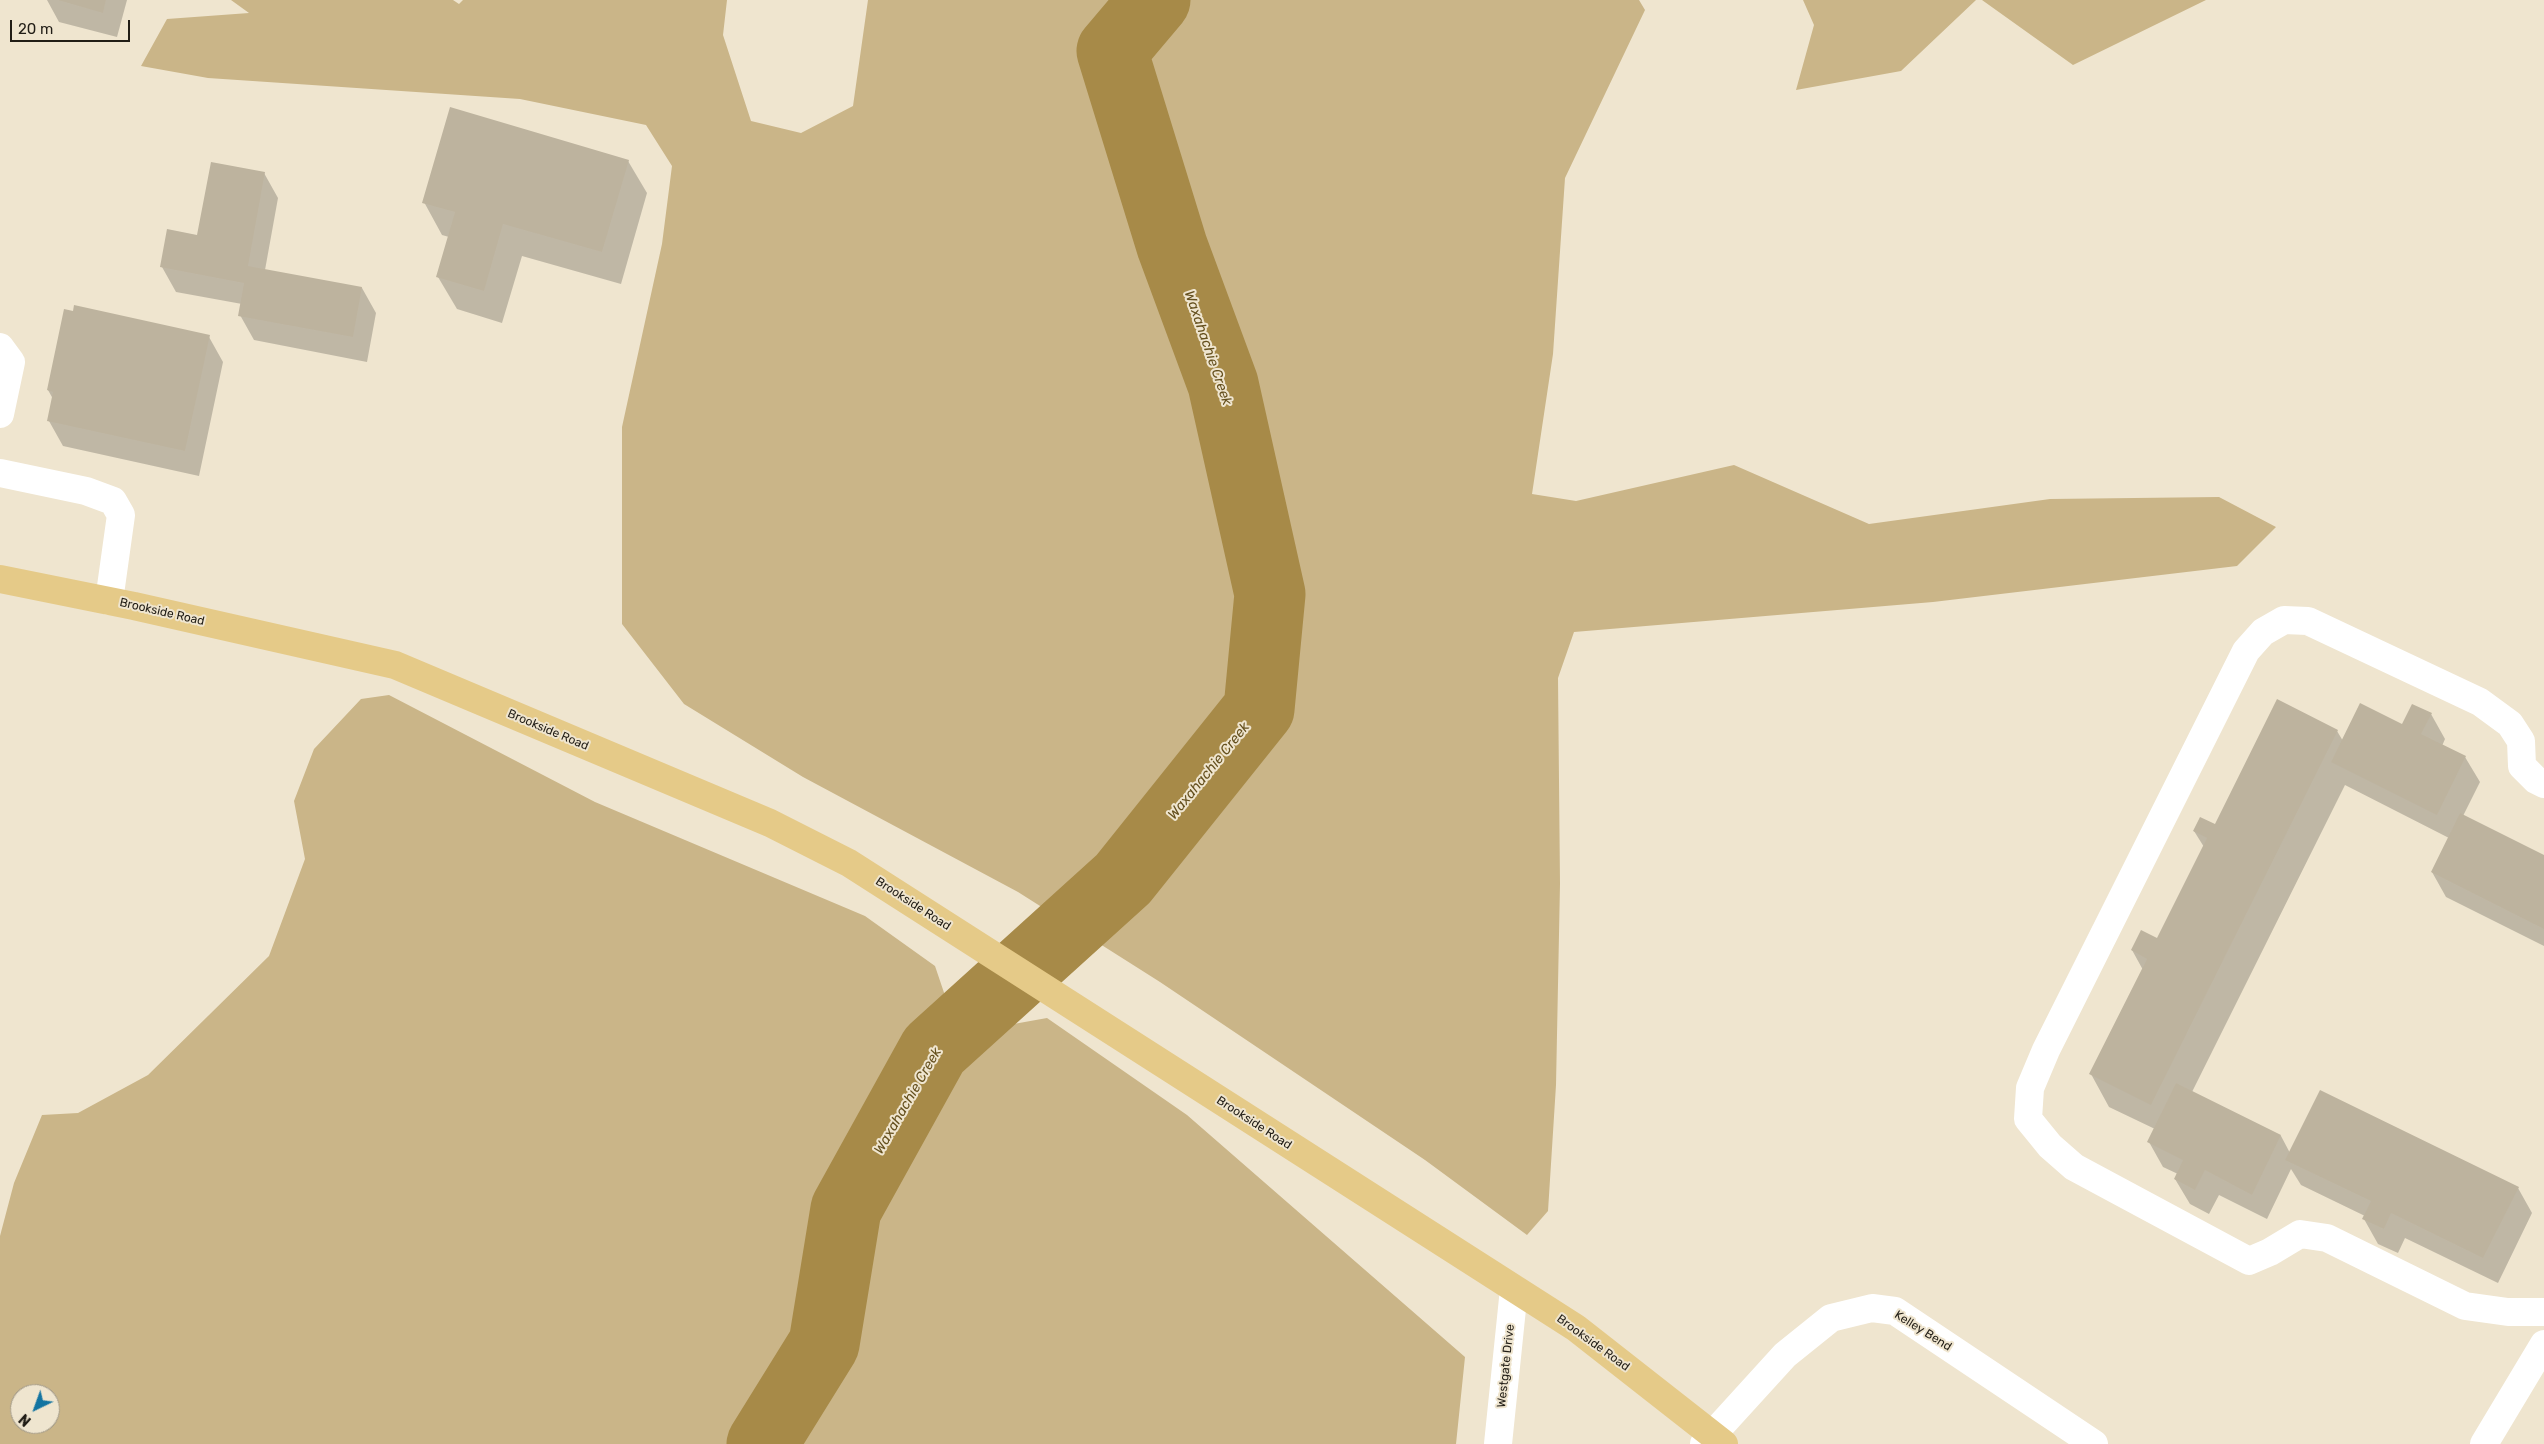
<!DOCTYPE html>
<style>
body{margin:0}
#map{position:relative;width:2544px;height:1444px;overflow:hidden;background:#efe5cf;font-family:Rubik,sans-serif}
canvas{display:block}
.north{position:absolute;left:10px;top:1384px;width:50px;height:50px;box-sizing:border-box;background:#efe5cf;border:1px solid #9d9585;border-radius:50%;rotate:222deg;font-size:14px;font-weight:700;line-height:20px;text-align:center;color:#211d16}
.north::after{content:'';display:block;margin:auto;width:18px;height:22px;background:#1374a1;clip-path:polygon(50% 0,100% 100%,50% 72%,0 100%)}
.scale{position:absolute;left:10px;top:20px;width:120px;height:22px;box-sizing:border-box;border:2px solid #211d16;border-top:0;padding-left:6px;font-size:15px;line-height:18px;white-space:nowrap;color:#211d16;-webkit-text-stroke:4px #efe5cf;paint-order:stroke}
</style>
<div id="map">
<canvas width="2544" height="1444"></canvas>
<div class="north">N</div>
<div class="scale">20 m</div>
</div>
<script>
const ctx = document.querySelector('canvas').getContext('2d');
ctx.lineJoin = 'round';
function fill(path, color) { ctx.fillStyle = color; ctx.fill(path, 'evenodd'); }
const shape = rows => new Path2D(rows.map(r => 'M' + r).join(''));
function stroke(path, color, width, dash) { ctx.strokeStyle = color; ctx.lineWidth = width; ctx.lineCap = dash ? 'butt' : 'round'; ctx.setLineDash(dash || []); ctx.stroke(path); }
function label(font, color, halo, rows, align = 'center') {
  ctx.font = font + ' Rubik,sans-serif'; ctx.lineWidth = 4; ctx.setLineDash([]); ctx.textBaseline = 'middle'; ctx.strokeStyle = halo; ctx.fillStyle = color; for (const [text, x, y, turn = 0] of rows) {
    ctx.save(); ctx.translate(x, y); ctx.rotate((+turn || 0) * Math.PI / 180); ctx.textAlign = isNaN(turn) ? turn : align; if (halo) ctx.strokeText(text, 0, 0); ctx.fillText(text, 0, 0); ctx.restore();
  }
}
fill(shape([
 [231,0,453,0,459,4,463,0,727,0,723,35,751,121,801,133,853,106,868,0,1639,0,1645,10,1565,178,1553,354,1532,494,1576,501,1734,465,1869,524,2050,499,2219,497,2276,527,2237,566,1933,602,1574,632,1558,678,1560,884,1556,1085,1548,1211,1527,1235,1425,1160,1160,982,1018,892,803,777,684,704,622,624,622,427,662,244,672,166,646,125,520,99,208,78,141,66,167,19,249,13],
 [1803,0,1976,0,1901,71,1796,90,1814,25],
 [1982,0,2206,0,2073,65],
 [389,695,595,802,865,916,935,966,958,1034,1047,1018,1187,1115,1465,1357,1456,1444,0,1444,0,1236,14,1183,42,1115,78,1113,148,1075,269,956,305,859,294,801,314,749,361,699],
 [20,1394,50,1394,50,1424,20,1424]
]), '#cab588');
fill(shape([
 [47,0,127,0,117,37,59,22],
 [628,161,647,193,621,284,522,256,502,323,457,309,438,277,449,237,442,235,424,202],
 [264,173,278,198,265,270,362,288,376,313,367,362,254,340,240,315,242,304,176,292,162,267,198,237],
 [209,337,223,362,199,476,63,446,49,421,53,399,48,390],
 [2431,714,2445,739,2442,746,2465,757,2480,782,2463,816,2544,857,2544,946,2446,897,2432,872,2449,838,2345,785,2192,1092,2281,1136,2290,1153,2518,1188,2532,1213,2498,1283,2405,1238,2398,1253,2378,1244,2364,1219,2365,1216,2301,1185,2291,1169,2267,1219,2219,1195,2209,1214,2190,1204,2175,1179,2178,1174,2163,1167,2149,1142,2155,1129,2109,1107,2091,1074,2143,970,2132,950,2157,940,2204,847,2194,831,2215,826,2337,731,2343,741,2403,726]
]), '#0003');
stroke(shape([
 [762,1444,824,1344,846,1209,934,1050,1123,879,1259,709,1270,594,1223,384,1172,246,1112,51,1155,0]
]), '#a78a48', 71);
fill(shape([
 [58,0,106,0,103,13],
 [450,107,629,160,602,252,503,224,484,291,436,277,455,212,422,203],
 [211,162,265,172,248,266,362,287,353,337,238,316,244,283,160,267,167,229,197,235],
 [74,305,210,335,185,451,47,421,53,392,47,390,64,309,73,311],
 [2277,699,2338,730,2151,1105,2089,1074,2147,959,2131,950,2141,930,2157,938,2207,838,2193,831,2200,817,2215,824],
 [2360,703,2402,724,2412,704,2432,713,2421,734,2466,756,2437,815,2331,762],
 [2460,813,2544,855,2544,929,2431,872],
 [2176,1083,2281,1135,2252,1195,2205,1170,2195,1190,2174,1179,2183,1160,2147,1142],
 [2320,1090,2519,1187,2483,1258,2391,1213,2384,1229,2362,1219,2371,1201,2285,1160]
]), '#bdb39e');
stroke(shape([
 [0,347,11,362,0,414],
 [0,473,86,491,113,501,121,515,109,601],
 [2544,784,2536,780,2522,766,2521,741,2510,724,2480,702,2308,621,2284,620,2263,632,2246,651,2046,1050,2030,1088,2028,1119,2050,1146,2074,1167,2249,1261,2270,1252,2300,1234,2327,1238,2465,1306,2508,1312,2544,1312],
 [1498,1444,1514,1289],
 [1704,1444,1785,1355,1831,1318,1872,1308,1895,1311,2094,1444],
 [2484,1444,2544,1344]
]), '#fff', 28);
stroke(shape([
 [0,579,134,606,395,665,770,823,849,863,1576,1328,1724,1444]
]), '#e5ca88', 28);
label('12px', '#211d16', '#efe5cf', [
 ["Brookside Road",162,612,13],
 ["Brookside Road",548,730,23],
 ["Brookside Road",913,904,33],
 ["Brookside Road",1254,1123,33],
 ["Kelley Bend",1923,1331,32],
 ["Brookside Road",1593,1343,36],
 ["Westgate Drive",1506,1366,-84]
]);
label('italic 14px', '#65501e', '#efe5cf', [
 ["Waxahachie Creek",1208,348,71],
 ["Waxahachie Creek",1209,771,-51],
 ["Waxahachie Creek",908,1101,-60]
]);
</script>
